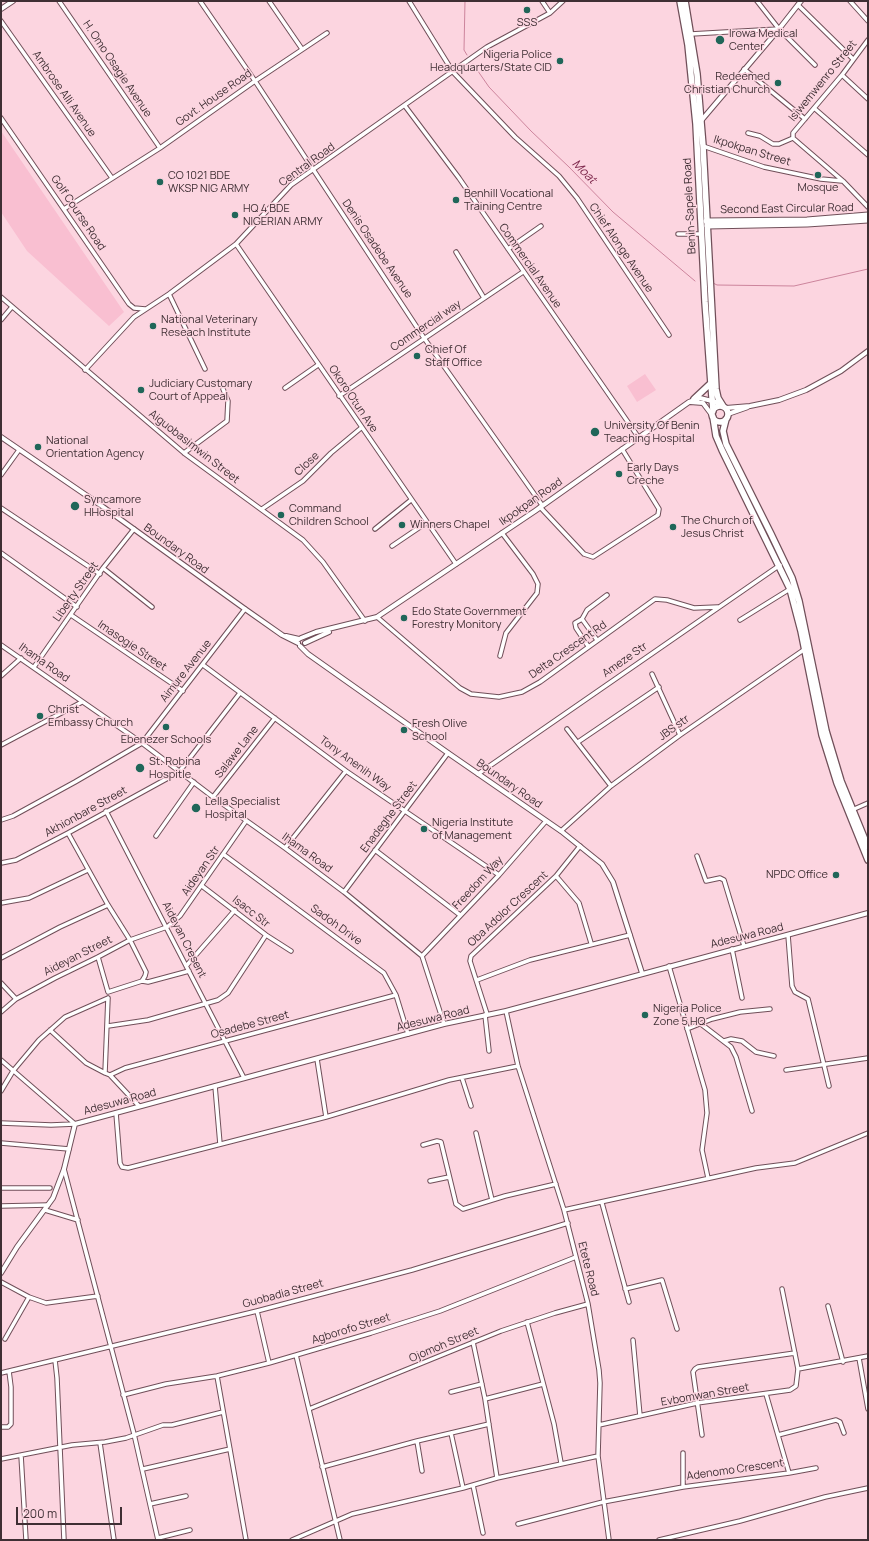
<!DOCTYPE html>
<style>
body{margin:0}
#map{position:relative;width:869px;height:1541px;overflow:hidden;background:#fcd5e0;font-family:Manrope,sans-serif}
canvas{display:block}
.frame{position:absolute;inset:0;border:2px solid #3f2f34;pointer-events:none}
.scale{position:absolute;left:16px;top:1507px;width:106px;height:18px;box-sizing:border-box;border:2px solid #3f2f34;border-top:0;padding-left:5px;font-size:12px;line-height:14px;white-space:nowrap;color:#3f2f34;-webkit-text-stroke:3px #fcd5e0;paint-order:stroke}
</style>
<div id="map">
<canvas width="869" height="1541"></canvas>
<div class="frame"></div>
<div class="scale">200 m</div>
</div>
<script>
const ctx = document.querySelector('canvas').getContext('2d');
ctx.lineJoin = 'round';
function fill(path, color) { ctx.fillStyle = color; ctx.fill(path, 'evenodd'); }
const shape = rows => new Path2D(rows.map(r => 'M' + r).join(''));
function stroke(path, color, width, dash) { ctx.strokeStyle = color; ctx.lineWidth = width; ctx.lineCap = dash ? 'butt' : 'round'; ctx.setLineDash(dash || []); ctx.stroke(path); }
function label(font, color, halo, rows, align = 'center') {
  ctx.font = font + ' Manrope,sans-serif'; ctx.lineWidth = 3; ctx.setLineDash([]); ctx.textBaseline = 'middle'; ctx.strokeStyle = halo; ctx.fillStyle = color; for (const [text, x, y, turn = 0] of rows) {
    ctx.save(); ctx.translate(x, y); ctx.rotate((+turn || 0) * Math.PI / 180); ctx.textAlign = isNaN(turn) ? turn : align; if (halo) ctx.strokeText(text, 0, 0); ctx.fillText(text, 0, 0); ctx.restore();
  }
}
fill(shape([
 [1,131,124,312,109,326,27,251,1,212],
 [645,374,656,390,637,402,627,386]
]), '#f9bfd1');
stroke(shape([
 [465,1,464,50,467,55],
 [473,64,489,87,531,131,569,167,613,212,695,281],
 [713,283,717,285,794,286,868,269]
]), '#cc849c', 1);
const minor = shape([
 [59,1,160,148],
 [200,1,255,81,424,338,542,505],
 [269,1,302,49],
 [409,1,453,72,515,137,559,176,577,198,669,335],
 [542,1,550,13],
 [757,1,779,29,815,65],
 [850,1,868,21],
 [798,5,853,59],
 [1,21,112,178],
 [691,34,779,29],
 [868,40,842,75,793,133,793,138,843,181,868,207],
 [744,69,805,119],
 [842,75,868,99],
 [405,106,459,178,639,438],
 [814,108,868,155],
 [1,118,129,304,134,308,145,309],
 [748,133,760,136,773,144,779,144,793,138],
 [703,146,764,167,821,179,842,181],
 [64,209,160,148,255,81,327,33],
 [678,234,701,234],
 [236,244,456,564],
 [508,249,541,226],
 [456,252,484,298],
 [169,294,205,369],
 [1,297,184,453,303,540,323,562,365,621],
 [1,320,11,308],
 [85,370,134,317,169,294,236,244,291,185,487,47,550,13,563,1],
 [285,388,318,365],
 [339,396,523,272],
 [184,453,227,421,228,401,223,389],
 [1,475,19,450],
 [540,507,584,554,593,557,658,515,659,509,622,449],
 [1,508,100,574],
 [262,509,303,481,331,453,361,428],
 [375,529,411,500],
 [392,546,426,523],
 [1,553,77,607],
 [103,568,152,607],
 [71,615,183,691],
 [377,617,460,688,471,694,499,697,522,692,540,682,655,599,667,600,694,608,718,607],
 [582,619,597,640],
 [740,620,790,589],
 [1,645,142,743,213,797,285,848,344,892,422,956,444,1024],
 [588,646,576,628,575,623,582,619,587,610,607,595],
 [500,656,506,633,537,593,538,584,533,574,502,533],
 [203,665,346,771,499,875],
 [34,667,103,568,134,529],
 [652,674,680,735],
 [1,676,21,658],
 [567,729,611,786],
 [578,742,659,687],
 [1,745,82,702],
 [478,774,780,565],
 [213,797,275,718],
 [852,810,868,803],
 [106,811,244,1078],
 [1,820,13,816,75,782,142,743,245,609],
 [561,831,611,786,680,735,805,649],
 [68,833,108,905,130,940,146,972,145,976,142,981,108,992,98,957],
 [156,836,194,782],
 [285,848,346,771],
 [375,850,460,915],
 [223,854,384,973,396,995,408,1034],
 [697,856,706,881,720,878,724,880,744,946],
 [1,863,16,860,68,833,179,772,240,693],
 [556,876,579,903,591,943],
 [202,886,266,935,291,951],
 [344,892,448,753],
 [1,903,29,898,88,870],
 [788,935,792,986,795,992,808,999,829,1086],
 [732,949,742,998],
 [422,956,499,875,546,821],
 [1,958,60,927,108,905],
 [187,965,235,910],
 [669,966,705,1090,707,1113,702,1150,708,1178],
 [477,980,530,960,630,935],
 [142,981,148,982,189,971],
 [1,983,16,999],
 [108,998,105,1073,110,1075,139,1106],
 [506,1011,518,1066,564,1210,588,1304,599,1370,600,1383,598,1456,609,1540],
 [1,1012,16,999,55,978,98,957,130,940,167,927,180,916,246,821],
 [487,1014,470,961,471,956,556,876,580,846],
 [485,1015,489,1051],
 [701,1024,731,1047,736,1057,752,1111],
 [108,1026,148,1020,218,1000,228,993,266,935],
 [687,1029,712,1019,740,1012,770,1009],
 [50,1030,86,1063,105,1073],
 [724,1041,731,1039,742,1041,756,1052,774,1056],
 [317,1059,326,1117],
 [1,1060,75,1124],
 [786,1070,868,1058],
 [110,1075,125,1068,396,995],
 [462,1078,471,1106],
 [215,1086,220,1144],
 [1,1091,13,1071,39,1040,56,1025,65,1017,108,998],
 [116,1113,120,1163,122,1167,128,1168,326,1117,449,1080,518,1066],
 [1,1123,51,1125,75,1124],
 [476,1133,492,1200],
 [1,1143,69,1149],
 [423,1145,437,1141,441,1142,456,1204,463,1209,505,1196,556,1184],
 [64,1169,134,1434,158,1540],
 [430,1181,449,1177],
 [1,1188,50,1188],
 [602,1203,629,1302],
 [1,1206,48,1205],
 [45,1210,78,1220],
 [564,1210,756,1168,795,1163,868,1133],
 [1,1282,29,1297,46,1303,98,1296],
 [625,1289,662,1280,677,1329],
 [828,1306,843,1362],
 [257,1311,269,1363],
 [527,1322,554,1424,561,1463],
 [5,1339,29,1297],
 [633,1340,640,1416],
 [473,1342,485,1399,497,1478],
 [296,1355,340,1540],
 [859,1358,868,1409],
 [55,1360,57,1378,64,1540],
 [798,1369,868,1356],
 [1,1373,257,1311,412,1270,568,1223],
 [217,1376,246,1540],
 [451,1392,482,1384],
 [123,1395,166,1384,217,1376,269,1363,371,1333,440,1311,576,1257],
 [485,1399,543,1384],
 [309,1409,501,1331,555,1313,588,1304],
 [599,1425,697,1403,790,1390,796,1386,798,1369,782,1289],
 [1,1427,8,1427,11,1424,11,1387,9,1371],
 [451,1433,463,1488],
 [702,1435,693,1372,695,1369,698,1367,795,1353],
 [778,1435,836,1420,840,1422,844,1433],
 [417,1441,422,1471],
 [100,1443,114,1540],
 [21,1455,26,1540],
 [1,1459,72,1445,105,1442,126,1438,163,1425,172,1425,223,1412],
 [322,1467,417,1441,489,1424],
 [143,1469,230,1449],
 [789,1473,816,1468],
 [473,1485,483,1533],
 [683,1487,683,1453],
 [150,1504,186,1496],
 [518,1524,603,1502,683,1487,789,1473,766,1394],
 [158,1538,190,1530],
 [292,1540,352,1514,463,1488,497,1478,598,1456],
 [659,1540,740,1521,825,1497,868,1488]
]);
const tertiary = shape([
 [1,9,13,1],
 [700,122,779,29,801,1],
 [690,402,703,403,712,415],
 [726,408,750,406,779,400,806,390,841,371,868,351],
 [728,414,748,407],
 [1,437,99,504,245,609,282,635,298,643],
 [286,636,299,639],
 [301,638,316,632,377,617,535,511,689,402,700,398,720,403],
 [305,643,329,632],
 [300,646,308,654,448,753,561,831,602,864,613,882,642,973],
 [1,1273,17,1247,53,1198,64,1169,75,1124,444,1024,506,1011,868,913]
]);
const secondary = shape([
 [706,221,807,220,868,215],
 [707,226,807,224,868,220]
]);
const trunk = shape([
 [680,1,688,45,696,124,705,302,713,411],
 [685,1,697,74,703,146,716,389,718,398,723,406],
 [694,399,710,384],
 '712 414a8 8 0 1 1 16 0a8 8 0 1 1-16 0Z',
 [713,417,716,436,722,450,790,589,801,631,822,735,837,783,868,860],
 [726,419,723,431,726,444,771,534,792,578,799,601,826,731,841,781,868,847]
]);
stroke(minor, '#704f59', 5.5);
stroke(tertiary, '#704f59', 6);
stroke(secondary, '#704f59', 7);
stroke(trunk, '#704f59', 8);
stroke(minor, '#fff', 3.5);
stroke(tertiary, '#fff', 4);
stroke(secondary, '#fff', 5);
stroke(trunk, '#fff', 5.5);
for (const [x, y, r, color] of [
 [527,10,4,"#206659"],
 [720,40,5,"#206659"],
 [560,61,4,"#206659"],
 [778,83,4,"#206659"],
 [818,175,4,"#206659"],
 [160,182,4,"#206659"],
 [456,200,4,"#206659"],
 [235,215,4,"#206659"],
 [153,326,4,"#206659"],
 [417,356,4,"#206659"],
 [141,390,4,"#206659"],
 [595,432,5,"#206659"],
 [38,447,4,"#206659"],
 [619,474,4,"#206659"],
 [75,506,5,"#206659"],
 [281,515,4,"#206659"],
 [402,525,4,"#206659"],
 [673,527,4,"#206659"],
 [404,618,4,"#206659"],
 [40,716,4,"#206659"],
 [166,727,4,"#206659"],
 [404,730,4,"#206659"],
 [140,768,5,"#206659"],
 [196,808,5,"#206659"],
 [424,829,4,"#206659"],
 [836,875,4,"#206659"],
 [645,1015,4,"#206659"]
]) { const dot = new Path2D(); dot.arc(x, y, r, 0, 2 * Math.PI); ctx.fillStyle = color; ctx.fill(dot); stroke(dot, '#fcd5e0', 1.5); }
label('11px', '#3f2f34', '#fcd5e0', [
 ["SSS",527,23,"center"],
 ["Irowa Medical",729,34],
 ["Center",729,47],
 ["Nigeria Police",552,55,"right"],
 ["Headquarters/State CID",552,68,"right"],
 ["Redeemed",770,77,"right"],
 ["Christian Church",770,90,"right"],
 ["CO 1021 BDE",168,176],
 ["WKSP NIG ARMY",168,189],
 ["Mosque",818,188,"center"],
 ["Benhill Vocational",464,194],
 ["Training Centre",464,207],
 ["HQ 4 BDE",243,209],
 ["NIGERIAN ARMY",243,222],
 ["National Veterinary",161,320],
 ["Reseach Institute",161,333],
 ["Chief Of",425,350],
 ["Staff Office",425,363],
 ["Judiciary Customary",149,384],
 ["Court of Appeal",149,397],
 ["University Of Benin",604,426],
 ["Teaching Hospital",604,439],
 ["National",46,441],
 ["Orientation Agency",46,454],
 ["Early Days",627,468],
 ["Creche",627,481],
 ["Syncamore",84,500],
 ["HHospital",84,513],
 ["Command",289,509],
 ["Children School",289,522],
 ["The Church of",681,521],
 ["Jesus Christ",681,534],
 ["Winners Chapel",410,525],
 ["Edo State Government",412,612],
 ["Forestry Monitory",412,625],
 ["Christ",48,710],
 ["Embassy Church",48,723],
 ["Fresh Olive",412,724],
 ["School",412,737],
 ["Ebenezer Schools",166,740,"center"],
 ["St. Robina",149,762],
 ["Hospitle",149,775],
 ["Lella Specialist",205,802],
 ["Hospital",205,815],
 ["Nigeria Institute",432,823],
 ["of Management",432,836],
 ["NPDC Office",828,875,"right"],
 ["Nigeria Police",653,1009],
 ["Zone 5 HQ",653,1022]
], 'left');
label('11px', '#3f2f34', '#fcd5e0', [
 ["H. Omo Osagie Avenue",117,69,56],
 ["Isiwemwenro Street",823,81,-51],
 ["Ambrose Alli Avenue",64,94,55],
 ["Govt. House Road",214,98,-35],
 ["Ikpokpan Street",752,151,17],
 ["Central Road",307,165,-36],
 ["Benin-Sapele Road",690,206,-93],
 ["Second East Circular Road",787,209,-1],
 ["Golf Course Road",78,213,56],
 ["Chief Alonge Avenue",621,248,56],
 ["Denis Osadebe Avenue",377,249,56],
 ["Commercial Avenue",530,266,55],
 ["Commercial way",426,326,-34],
 ["Okoro Otun Ave",353,399,56],
 ["Aiguobasimwin Street",194,447,38],
 ["Close",307,464,-43],
 ["Ikpokpan Road",531,502,-35],
 ["Boundary Road",176,549,36],
 ["Liberty Street",76,592,-55],
 ["Imasogie Street",132,646,34],
 ["Delta Crescent Rd",568,650,-35],
 ["Ameze Str",625,660,-35],
 ["Ihama Road",44,663,35],
 ["Aimure Avenue",186,671,-52],
 ["JBS str",674,728,-36],
 ["Salawe Lane",237,752,-52],
 ["Tony Anenih Way",355,764,36],
 ["Boundary Road",509,784,35],
 ["Akhionbare Street",86,812,-29],
 ["Enadeghe Street",389,817,-53],
 ["Ihama Road",307,853,36],
 ["Aideyan Str",201,871,-55],
 ["Freedom Way",478,883,-47],
 ["Oba Adolor Crescent",508,909,-43],
 ["Isacc Str",251,912,38],
 ["Sadoh Drive",336,925,36],
 ["Adesuwa Road",747,936,-14],
 ["Aideyan Cresent",184,940,63],
 ["Aideyan Street",78,956,-27],
 ["Adesuwa Road",433,1019,-14],
 ["Osadebe Street",250,1025,-15],
 ["Adesuwa Road",120,1102,-15],
 ["Etete Road",588,1269,76],
 ["Guobadia Street",283,1294,-15],
 ["Agborofo Street",351,1329,-17],
 ["Ojomoh Street",444,1345,-23],
 ["Evbomwan Street",705,1395,-10],
 ["Adenomo Crescent",735,1470,-8]
]);
label('italic 12px', '#7d274b', '#fcd5e0', [
 ["Moat",584,172,45]
]);
</script>
